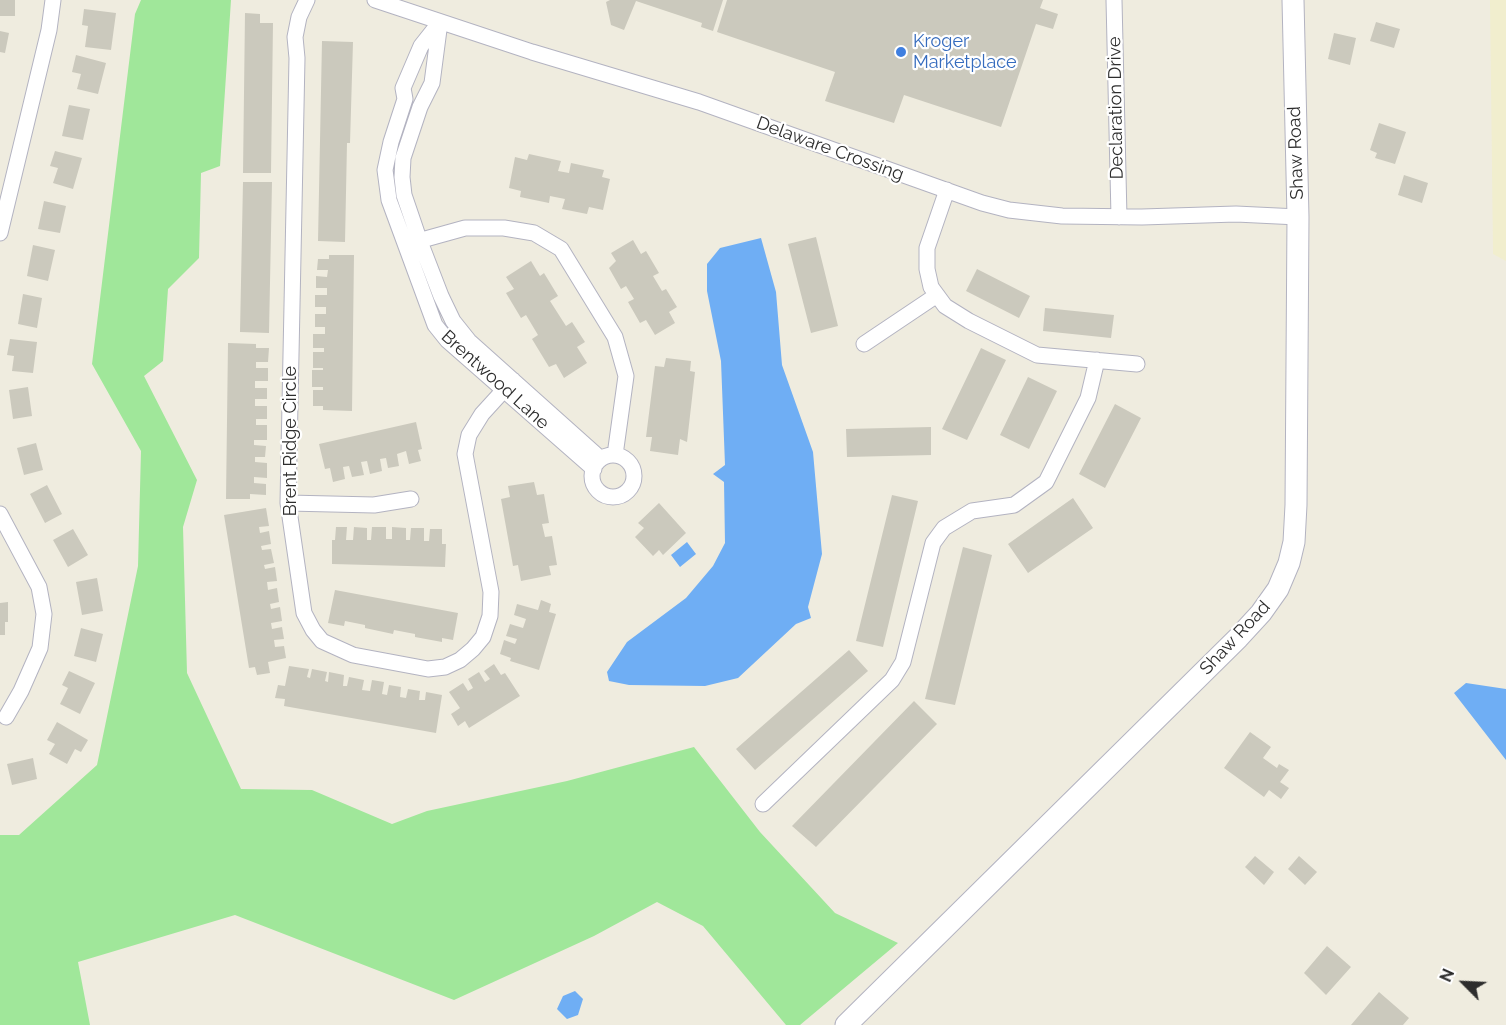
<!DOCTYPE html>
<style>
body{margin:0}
#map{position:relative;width:1506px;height:1025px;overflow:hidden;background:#efecdf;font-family:Raleway,sans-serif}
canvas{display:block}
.north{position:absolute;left:1434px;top:953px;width:60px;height:60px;-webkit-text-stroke:4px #fff;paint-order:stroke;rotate:294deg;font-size:16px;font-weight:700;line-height:24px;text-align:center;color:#2d2d2d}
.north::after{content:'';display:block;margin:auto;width:21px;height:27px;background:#2d2d2d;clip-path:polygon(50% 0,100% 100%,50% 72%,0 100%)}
</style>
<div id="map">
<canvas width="1506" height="1025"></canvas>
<div class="north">N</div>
</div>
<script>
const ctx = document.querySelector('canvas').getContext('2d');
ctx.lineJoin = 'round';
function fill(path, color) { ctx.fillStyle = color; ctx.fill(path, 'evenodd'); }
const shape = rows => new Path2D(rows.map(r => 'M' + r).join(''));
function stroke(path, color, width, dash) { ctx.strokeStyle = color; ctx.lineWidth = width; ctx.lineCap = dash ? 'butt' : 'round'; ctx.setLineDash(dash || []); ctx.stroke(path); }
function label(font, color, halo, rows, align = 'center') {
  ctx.font = font + ' Raleway,sans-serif'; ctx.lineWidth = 4.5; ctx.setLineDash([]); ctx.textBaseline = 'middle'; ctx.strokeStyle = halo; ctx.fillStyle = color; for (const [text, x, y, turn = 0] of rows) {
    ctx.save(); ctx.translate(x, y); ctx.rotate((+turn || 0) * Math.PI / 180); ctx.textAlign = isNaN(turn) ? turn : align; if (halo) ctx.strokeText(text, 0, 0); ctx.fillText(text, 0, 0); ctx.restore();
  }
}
fill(shape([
 [1490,0,1506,0,1506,261,1493,254]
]), '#f1eece');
fill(shape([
 [141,0,231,0,220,166,201,173,199,258,168,289,163,361,144,376,197,480,183,527,187,673,241,789,312,790,392,824,427,811,567,781,694,747,760,832,835,913,898,943,800,1025,786,1025,703,926,657,902,594,936,454,1000,235,915,78,962,90,1025,0,1025,0,835,19,835,97,765,138,566,141,451,92,364,135,14]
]), '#a0e79a');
fill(shape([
 [761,238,776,292,782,365,813,452,822,554,808,607,811,618,796,624,738,678,705,686,629,685,609,681,607,672,627,642,686,598,713,566,725,543,724,482,713,474,725,465,721,361,707,291,707,264,720,248],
 [687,542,696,554,680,567,671,555],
 [1466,683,1506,689,1506,760,1454,693],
 [575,991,583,999,578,1015,567,1019,557,1009,563,996]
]), '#6faef4');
fill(shape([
 [0,0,15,0,15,16,0,16],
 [610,0,723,0,713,31,701,27,702,23,636,1,624,30,611,25,606,2],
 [727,0,1043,0,1040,8,1058,14,1053,29,1036,24,1001,127,904,95,894,123,825,101,835,72,717,32],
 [84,9,116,13,111,50,85,47,88,26,82,25],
 [245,13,260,14,260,23,273,23,271,173,243,173],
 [1376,22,1400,29,1394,48,1370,41],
 [0,31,9,33,5,53,0,52],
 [1334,33,1356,38,1350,65,1328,59],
 [322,41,353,42,350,143,347,143,345,242,318,241],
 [76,55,106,63,98,94,77,89,81,74,72,72],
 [69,105,90,109,83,140,62,136],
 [1379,123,1406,132,1395,164,1375,158,1377,153,1370,150],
 [55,151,82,158,73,189,53,183,58,168,50,166],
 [529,154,561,161,558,171,569,173,571,163,604,170,602,177,610,179,603,210,589,207,587,214,562,209,565,199,550,196,549,203,520,197,521,191,509,188,515,157,527,160],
 [1404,175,1428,183,1422,203,1398,195],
 [243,182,272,182,269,333,240,332],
 [44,201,66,206,60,233,38,229],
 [816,237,838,326,811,333,788,244],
 [633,240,641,254,646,251,659,273,653,276,662,291,666,289,677,307,669,312,675,323,655,335,646,320,640,323,628,302,634,299,626,286,621,289,609,268,616,261,611,253],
 [33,245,55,250,48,281,27,276],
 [329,255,354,255,352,411,323,410,323,406,313,406,313,390,323,390,323,387,312,387,312,370,323,370,323,368,313,368,313,352,324,352,324,348,313,348,313,334,325,334,325,327,315,327,315,314,326,314,326,307,315,307,315,295,327,295,327,288,316,288,316,276,327,277,328,270,317,270,318,259,329,259],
 [531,261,540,276,544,273,558,296,550,301,566,326,572,322,585,342,577,347,587,363,564,378,556,364,549,367,532,339,538,335,526,315,521,318,506,293,514,289,506,277],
 [977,269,1030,296,1019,318,966,291],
 [23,294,42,298,37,328,18,324],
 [1045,308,1114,315,1111,338,1043,331],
 [10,339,37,342,33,373,12,371,14,356,7,355],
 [228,343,256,344,256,348,269,348,268,362,256,362,256,368,268,368,268,381,255,381,255,388,267,388,267,399,255,399,255,406,267,406,267,419,256,419,256,425,267,425,267,440,254,440,254,445,266,446,265,457,255,457,255,462,267,463,267,478,254,477,254,483,266,484,266,495,250,494,250,499,226,499],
 [981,348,1006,360,967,440,942,429],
 [666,358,691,361,690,371,695,372,687,442,680,439,678,455,650,451,652,437,646,437,655,366,664,367],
 [1028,377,1057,391,1029,449,1000,435],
 [28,387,32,416,13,419,9,390],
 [1115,404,1141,418,1105,488,1079,474],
 [416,422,422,449,418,450,421,461,409,464,406,451,397,454,399,466,388,468,386,458,380,459,382,471,370,474,367,461,361,462,364,475,352,477,349,466,343,467,345,479,333,482,330,468,325,469,319,444],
 [931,427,931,455,847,457,846,429],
 [36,443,43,470,24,475,17,448],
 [534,482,537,495,544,494,549,523,542,524,545,537,552,536,557,565,549,566,551,575,521,581,518,565,513,566,501,499,510,497,508,486],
 [47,485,62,514,45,523,30,494],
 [892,495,918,501,883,647,856,641],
 [1073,498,1093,528,1028,573,1008,544],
 [659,503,686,533,663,555,659,550,653,556,635,537,644,528,638,523],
 [266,508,269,526,259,527,260,533,269,531,271,544,261,546,262,550,271,549,274,563,264,565,265,569,275,567,277,581,267,582,268,590,277,588,279,602,270,604,271,609,280,607,282,621,271,623,272,629,282,627,284,639,274,640,275,647,284,646,286,658,268,662,270,673,257,675,255,667,249,668,224,515],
 [336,527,347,527,346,540,353,540,354,527,367,528,367,540,371,540,372,527,386,527,386,539,392,539,392,527,406,528,406,540,410,540,411,528,424,528,424,541,429,541,430,529,442,529,442,544,446,544,445,567,332,564,332,540,335,540],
 [73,529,88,555,68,567,53,540],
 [963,547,992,555,955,705,925,699],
 [97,578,103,611,82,615,76,582],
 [335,590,458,613,453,640,442,638,442,642,415,637,415,634,394,630,393,634,365,628,365,625,345,621,344,626,328,623],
 [541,600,551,604,549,612,556,614,539,670,510,661,511,658,500,654,504,640,515,644,517,639,506,636,510,624,523,628,526,619,514,615,517,604,538,610],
 [8,602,8,622,5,622,5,635,0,635,0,603],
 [81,628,103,634,96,662,74,656],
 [849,650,868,671,755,770,736,749],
 [494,664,501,675,505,673,520,696,469,728,465,721,458,726,451,714,460,708,449,692,463,683,468,691,473,688,468,679,479,672,485,682,490,679,484,671],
 [289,666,309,669,307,677,310,678,312,669,327,672,325,681,328,682,329,672,344,675,343,686,347,686,349,677,364,680,362,690,370,691,372,680,384,682,382,694,387,695,389,685,401,687,400,697,406,698,408,689,420,691,419,700,425,700,426,692,442,695,436,733,284,706,285,699,275,698,278,685,285,686],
 [69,671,95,683,80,714,60,704,68,688,62,685],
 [914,701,937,724,816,847,792,826],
 [57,722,88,740,81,752,75,749,67,764,49,754,55,744,47,740],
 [1250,732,1271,747,1263,758,1277,768,1279,764,1289,770,1280,782,1289,788,1281,799,1269,790,1264,797,1224,768],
 [33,758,37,779,12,785,7,764],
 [1255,856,1274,872,1264,885,1245,867],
 [1299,856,1317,872,1305,885,1288,869],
 [1327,946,1351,967,1326,995,1304,973],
 [1379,992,1409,1018,1403,1025,1351,1025]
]), '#cbc9bd');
const minor = shape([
 [307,0,299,17,295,37,297,58,288,503,304,613,313,630,322,641,353,655,428,669,445,667,460,660,473,649,483,637,490,616,491,592,465,454,469,435,482,414,513,380],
 [375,0,532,52,699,102,982,203,1009,210,1062,216,1142,217,1236,214,1298,217],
 [1114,0,1119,217],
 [440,22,421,46,403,88,405,99,391,142,385,170,389,200,435,325,447,340,594,469],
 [440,22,432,83,420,107,403,158,402,177,404,195,419,239,441,296,453,321,469,341,601,459],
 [947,190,927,248,927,269,931,287,945,306,969,321,1037,355,1137,364],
 [0,233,49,30,53,0],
 [411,243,465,228,504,228,534,233,561,249,615,337,626,376,615,455],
 [864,344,937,295],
 '592 476a21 21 0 1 1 42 0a21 21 0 1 1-42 0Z',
 [288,503,374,505,411,499],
 [0,514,39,587,44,614,40,648,21,691,6,717],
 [763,804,892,680,903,662,933,543,944,528,972,511,1014,505,1046,482,1088,398,1097,360]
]);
const secondary = shape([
 [846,1025,1238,638,1261,613,1278,589,1289,563,1294,542,1296,505,1298,217,1293,0]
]);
stroke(minor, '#b3b3c1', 17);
stroke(secondary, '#b3b3c1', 23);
stroke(minor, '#fff', 15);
stroke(secondary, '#fff', 21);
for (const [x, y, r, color] of [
 [901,52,6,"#3f7fe0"]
]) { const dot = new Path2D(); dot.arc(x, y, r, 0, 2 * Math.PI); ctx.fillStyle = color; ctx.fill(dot); stroke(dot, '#fff', 2); }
label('18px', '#366cbe', '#fff', [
 ["Kroger",913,42],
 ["Marketplace",913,63]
], 'left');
label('18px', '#2d2d2d', '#fff', [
 ["Declaration Drive",1116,108,-91],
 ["Delaware Crossing",830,149,20],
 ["Shaw Road",1296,153,-92],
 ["Brentwood Lane",495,380,42],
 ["Brent Ridge Circle",291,441,-90],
 ["Shaw Road",1235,638,-47]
]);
</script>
